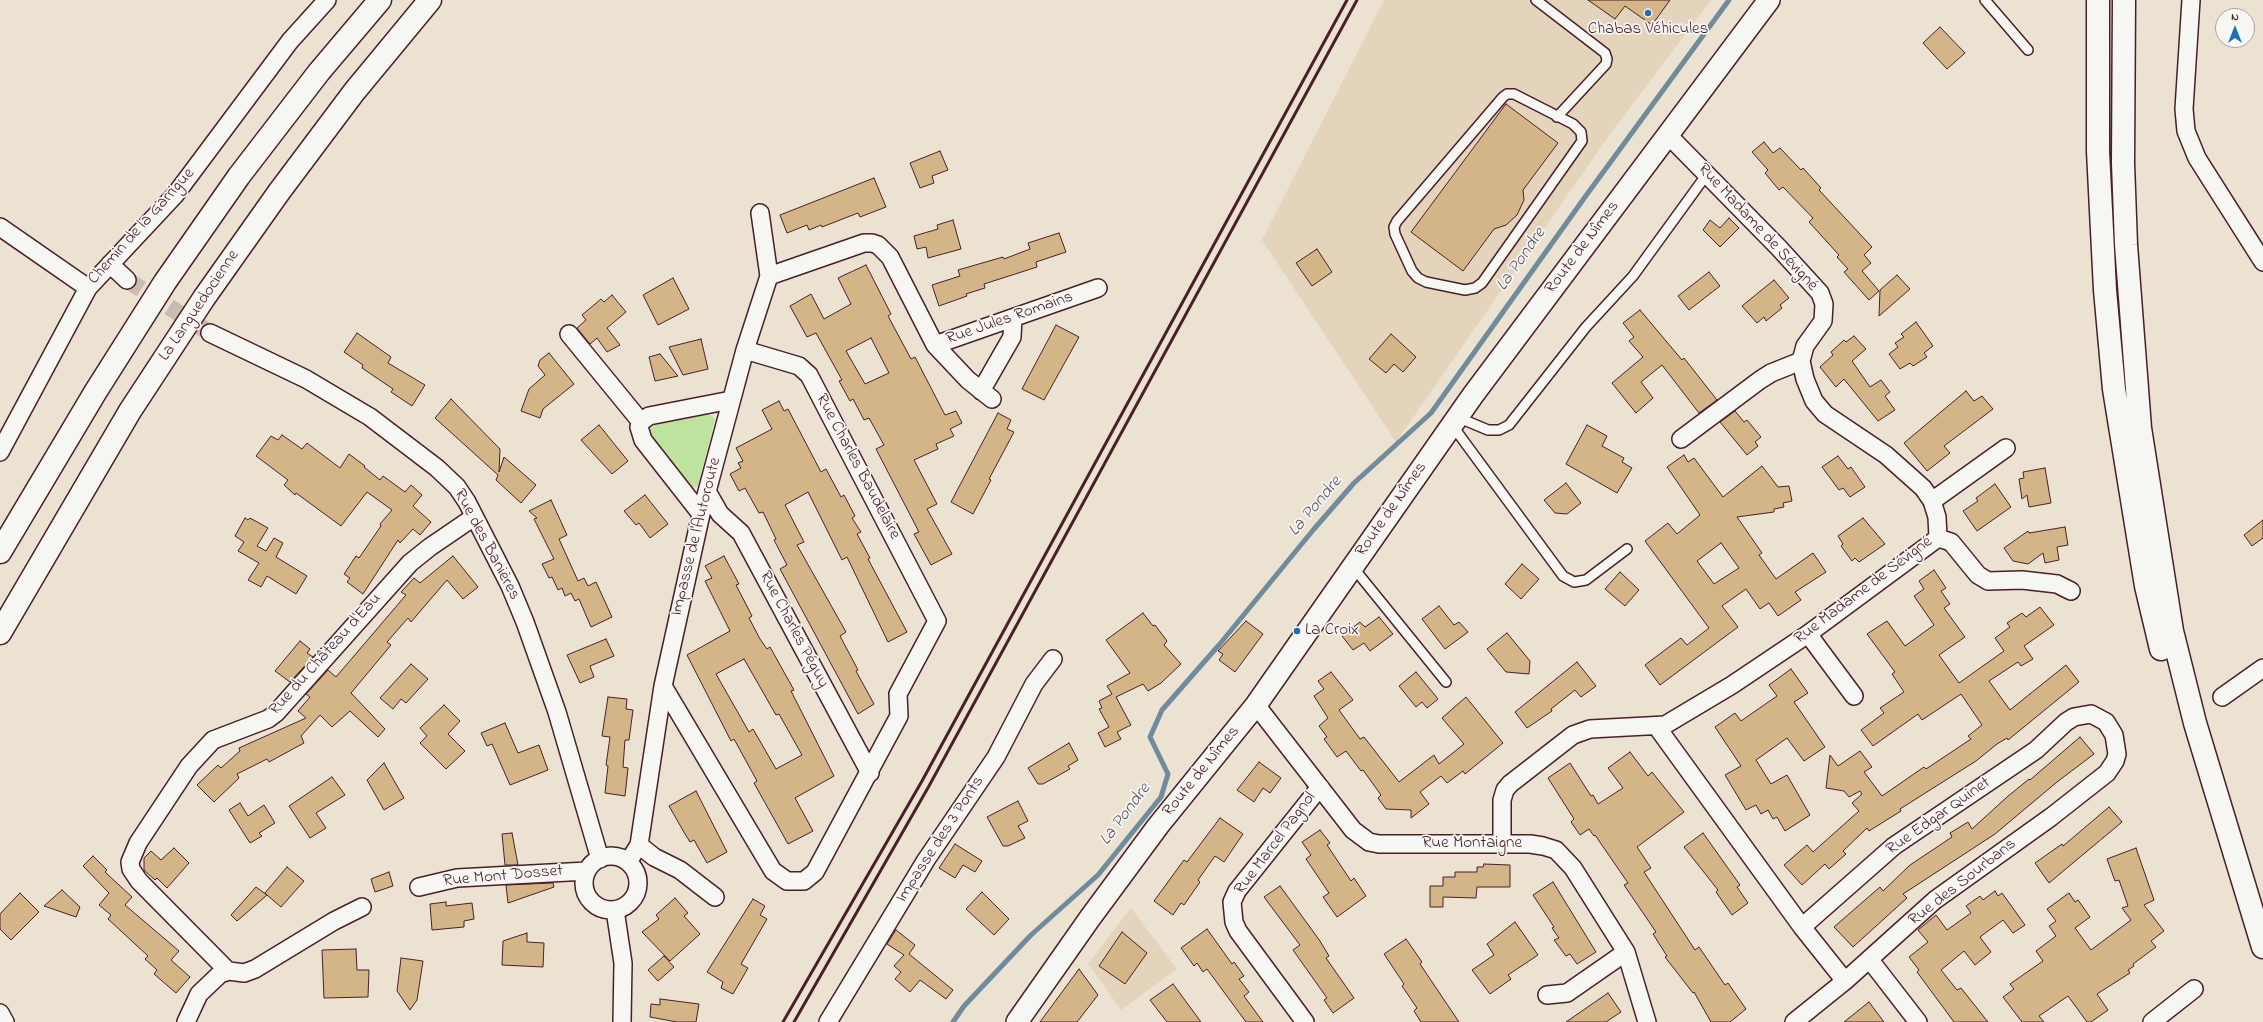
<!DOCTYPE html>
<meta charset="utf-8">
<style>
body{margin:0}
#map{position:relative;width:2263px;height:1022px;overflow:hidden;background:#ece2d2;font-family:"Indie Flower",sans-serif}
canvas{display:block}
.north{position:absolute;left:2215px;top:8px;width:40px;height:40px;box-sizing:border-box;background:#f6f6f2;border:1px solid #b1a0a2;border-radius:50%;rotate:0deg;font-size:11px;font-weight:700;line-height:16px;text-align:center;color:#4a1f2b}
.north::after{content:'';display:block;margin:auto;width:14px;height:18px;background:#1f6fb2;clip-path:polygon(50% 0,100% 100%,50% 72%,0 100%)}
</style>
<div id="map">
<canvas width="2263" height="1022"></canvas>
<div class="north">N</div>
</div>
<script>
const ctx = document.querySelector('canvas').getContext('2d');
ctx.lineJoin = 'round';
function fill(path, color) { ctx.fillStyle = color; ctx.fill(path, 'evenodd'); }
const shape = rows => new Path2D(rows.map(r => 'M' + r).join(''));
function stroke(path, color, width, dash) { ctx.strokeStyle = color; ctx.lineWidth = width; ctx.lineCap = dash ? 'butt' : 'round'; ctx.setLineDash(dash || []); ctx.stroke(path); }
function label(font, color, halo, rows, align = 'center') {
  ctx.font = font + ' "Indie Flower",sans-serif'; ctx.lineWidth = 3.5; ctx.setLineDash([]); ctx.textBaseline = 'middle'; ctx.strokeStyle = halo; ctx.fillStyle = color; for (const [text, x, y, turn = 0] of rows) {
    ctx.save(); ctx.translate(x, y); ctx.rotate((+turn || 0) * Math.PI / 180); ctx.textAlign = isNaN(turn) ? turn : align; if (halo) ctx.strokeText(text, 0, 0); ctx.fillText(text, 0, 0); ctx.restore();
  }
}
fill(shape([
 [1384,0,1711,0,1610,134,1396,442,1262,240],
 [1131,908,1177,969,1121,1010,1088,964]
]), '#e4d4bc');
fill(shape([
 [707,413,715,419,698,486,688,489,647,432,658,423]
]), '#bde39e');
stroke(shape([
 [953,1022,964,1006,1031,935,1098,875,1161,797,1168,774,1150,737,1162,710,1219,645,1314,529,1354,483,1431,413,1585,197,1729,0]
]), '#6f8b9c', 5);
const building = shape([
 [1588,0,1670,0,1652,25,1625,6,1615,19,1588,0],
 [1940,27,1965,53,1947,69,1923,43,1940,27],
 [1506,104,1558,143,1523,190,1524,200,1517,215,1506,225,1494,229,1463,271,1411,232,1506,104],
 [1764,142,1773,153,1780,148,1801,170,1803,168,1821,188,1819,190,1872,247,1864,255,1871,263,1862,271,1879,291,1869,300,1844,272,1848,269,1837,257,1839,255,1809,222,1813,218,1783,187,1779,190,1765,173,1768,170,1752,152,1764,142],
 [940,151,948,170,932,176,934,183,920,188,910,163,940,151],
 [874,178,886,207,860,217,858,213,822,227,821,225,809,230,807,225,787,233,780,215,874,178],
 [1729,218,1739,228,1720,247,1703,230,1710,220,1720,228,1729,218],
 [953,220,961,249,928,258,926,247,917,249,914,236,938,229,937,225,953,220],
 [1059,233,1066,252,1036,262,1037,267,984,284,985,288,966,294,967,296,939,306,932,285,960,276,958,270,1003,257,1004,259,1030,249,1028,243,1059,233],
 [1317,249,1332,272,1312,286,1296,263,1317,249],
 [866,265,891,314,888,316,911,359,915,357,945,415,956,411,962,423,950,429,954,436,936,444,938,449,914,460,937,504,927,509,952,554,931,565,914,534,919,532,876,449,884,445,869,418,864,420,853,399,850,401,839,381,842,380,816,333,807,337,790,306,811,294,824,319,851,304,838,278,866,265],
 [871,338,889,373,865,384,846,351,871,338],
 [1709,272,1720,286,1689,310,1678,296,1709,272],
 [1897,275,1910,289,1879,316,1880,290,1897,275],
 [673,278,689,309,658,325,643,295,673,278],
 [1774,280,1789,298,1780,305,1782,308,1766,321,1764,317,1757,323,1742,306,1774,280],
 [612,295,626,312,607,328,620,345,607,352,597,338,590,344,577,328,586,320,582,315,601,299,604,302,612,295],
 [1640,310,1682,360,1684,358,1717,400,1699,413,1662,365,1641,382,1653,398,1636,413,1612,383,1643,357,1629,341,1634,337,1623,323,1640,310],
 [1916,322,1933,346,1924,353,1927,357,1913,366,1910,363,1900,369,1889,354,1898,347,1895,343,1904,337,1901,334,1916,322],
 [1056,325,1079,337,1044,400,1022,389,1056,325],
 [357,333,391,357,388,363,425,385,412,406,391,392,393,389,362,368,363,365,344,352,357,333],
 [1391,334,1416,357,1403,372,1394,364,1386,373,1369,359,1391,334],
 [1854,336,1866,349,1852,361,1870,387,1881,380,1890,392,1885,396,1895,410,1878,421,1844,379,1836,387,1820,367,1833,355,1831,352,1844,340,1846,342,1854,336],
 [701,339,708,369,683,375,669,347,701,339],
 [549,353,574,384,543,409,540,418,521,411,529,389,545,375,538,366,540,360,549,353],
 [660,354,678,376,655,381,649,357,660,354],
 [1966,391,1974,401,1982,396,1993,409,1944,446,1950,453,1927,471,1904,443,1966,391],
 [451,399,500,449,499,472,504,457,536,485,521,503,496,480,498,475,435,418,451,399],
 [779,401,784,411,788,409,821,472,826,469,841,497,844,495,855,516,852,518,861,532,857,534,870,558,868,559,907,632,888,642,847,557,842,560,808,492,785,505,804,542,797,545,846,632,840,636,858,670,856,671,874,704,858,714,780,569,787,565,774,540,776,539,763,512,759,513,745,488,739,491,730,474,741,468,738,463,743,461,736,448,772,429,762,410,779,401],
 [1735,411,1744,422,1747,420,1761,437,1755,442,1758,446,1747,455,1720,422,1735,411],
 [998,413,1011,420,1007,429,1014,432,989,479,991,480,973,514,951,502,998,413],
 [599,425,628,461,612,474,581,440,599,425],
 [1587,425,1607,436,1602,446,1624,458,1622,462,1632,468,1617,493,1566,464,1587,425],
 [282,435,302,449,307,443,340,468,349,454,365,466,364,467,380,480,383,476,405,492,411,485,422,495,413,506,431,522,420,535,413,529,400,543,398,540,363,594,347,582,350,578,344,574,356,556,359,558,381,526,380,524,392,510,367,492,341,526,296,493,295,495,284,485,288,480,256,456,271,436,278,440,282,435],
 [1684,455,1688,462,1694,458,1723,497,1762,466,1778,487,1789,486,1792,501,1783,503,1784,507,1774,509,1774,512,1737,517,1762,553,1759,555,1776,579,1813,553,1826,572,1795,592,1801,600,1778,616,1769,603,1760,609,1746,589,1722,606,1738,627,1660,685,1645,665,1681,638,1687,645,1709,628,1645,541,1668,523,1677,534,1700,515,1667,467,1684,455],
 [1721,543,1739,568,1714,584,1697,561,1721,543],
 [1838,456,1848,469,1851,467,1865,487,1850,497,1843,488,1839,490,1822,467,1838,456],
 [2045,468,2051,503,2029,507,2027,495,2022,499,2019,479,2024,478,2023,472,2045,468],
 [1566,483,1581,503,1567,514,1555,513,1544,500,1566,483],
 [1995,484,2011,507,1977,531,1963,511,1978,501,1976,498,1995,484],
 [645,495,668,524,650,538,639,523,636,525,624,511,645,495],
 [551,500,567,535,559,539,578,581,584,578,588,586,596,582,612,617,591,627,579,599,575,601,571,593,565,596,562,588,558,590,552,577,549,578,542,564,554,559,534,519,537,518,529,511,551,500],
 [245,518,248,520,250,518,268,528,257,546,266,551,274,538,283,543,276,557,307,576,296,594,267,576,261,587,248,580,259,563,238,551,244,542,235,536,245,518],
 [1863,518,1885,544,1859,562,1855,558,1852,561,1841,546,1843,544,1838,536,1863,518],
 [2263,520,2263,538,2252,546,2244,535,2263,520],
 [2065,527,2068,545,2057,547,2059,560,2045,563,2043,553,2028,564,2013,561,2004,548,2028,531,2029,533,2065,527],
 [453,556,478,587,463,599,447,580,411,622,408,618,387,642,391,645,351,693,385,729,378,737,350,711,332,727,320,715,301,736,304,743,269,762,267,759,237,774,239,778,214,802,197,785,218,765,221,768,240,751,239,748,306,718,298,711,310,697,306,694,328,670,336,677,406,595,401,592,414,578,420,583,453,556],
 [724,556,739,584,736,585,752,616,749,618,760,639,767,649,770,647,794,690,791,691,834,776,795,798,813,831,788,844,754,783,757,781,734,739,731,741,687,655,730,631,705,581,712,578,705,566,724,556],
 [744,659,776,715,779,714,802,755,776,769,753,729,749,732,716,674,744,659],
 [1522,564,1539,579,1521,599,1505,584,1522,564],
 [1934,570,1946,588,1941,591,1950,604,1944,608,1965,637,1939,655,1959,683,2004,651,1995,638,2010,627,2007,623,2022,613,2026,617,2040,607,2054,625,2024,646,2033,659,2021,666,2018,662,1989,681,2010,710,2066,665,2079,682,2008,740,2007,738,1997,744,1976,761,1900,809,1901,811,1869,831,1867,828,1843,851,1846,854,1829,869,1825,864,1802,885,1784,865,1807,845,1813,852,1859,811,1852,803,1862,794,1860,791,1849,797,1844,791,1826,788,1830,755,1838,766,1860,751,1872,767,1864,772,1882,796,1924,767,1926,769,1971,739,1968,736,1982,725,1961,694,1922,720,1918,714,1873,746,1861,730,1884,713,1880,708,1904,692,1892,674,1895,672,1867,634,1887,621,1905,646,1934,625,1914,596,1924,589,1919,581,1934,570],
 [1620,572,1639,590,1625,606,1605,589,1620,572],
 [1439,606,1454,625,1459,622,1468,632,1445,649,1422,619,1439,606],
 [1143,613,1153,626,1155,625,1167,641,1164,645,1181,664,1161,683,1148,691,1143,684,1116,697,1131,725,1117,732,1121,739,1105,747,1098,733,1109,727,1099,709,1102,708,1099,701,1112,694,1107,686,1130,673,1106,640,1143,613],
 [1379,617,1393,634,1370,651,1364,643,1353,650,1342,636,1360,622,1365,627,1379,617],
 [1246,621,1263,634,1235,672,1219,660,1223,654,1218,651,1246,621],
 [1507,633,1530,661,1529,674,1506,672,1487,649,1507,633],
 [606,639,614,656,590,666,594,677,580,683,567,655,606,639],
 [300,641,310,649,307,653,313,657,290,682,275,671,300,641],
 [1577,662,1596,686,1581,697,1575,690,1551,709,1552,711,1527,728,1515,712,1577,662],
 [411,664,428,679,406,703,401,699,393,709,380,698,411,664],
 [1791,669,1808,693,1794,702,1825,747,1804,761,1787,738,1756,760,1771,784,1787,775,1810,815,1785,831,1777,817,1773,819,1768,810,1761,814,1756,805,1746,810,1725,775,1741,766,1715,727,1735,713,1741,721,1777,696,1769,685,1791,669],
 [1331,672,1353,700,1339,710,1360,739,1364,737,1399,782,1434,755,1439,764,1464,744,1442,718,1466,697,1503,743,1465,774,1463,771,1447,783,1441,776,1420,792,1429,804,1411,818,1411,810,1386,809,1378,798,1381,795,1363,770,1361,771,1346,751,1337,757,1324,739,1327,737,1319,726,1328,718,1314,696,1324,689,1318,681,1331,672],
 [1416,672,1438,699,1427,708,1422,702,1416,707,1399,686,1416,672],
 [608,697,627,699,626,709,633,710,629,740,625,740,623,767,628,768,625,796,605,793,608,766,606,765,610,737,602,736,608,697],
 [444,705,460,721,448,734,465,751,446,769,420,743,427,736,420,728,444,705],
 [505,723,518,753,539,745,548,770,510,785,492,744,487,746,481,733,505,723],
 [2080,737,2094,754,2057,782,1995,834,1903,894,1907,898,1853,947,1834,927,1880,887,1883,891,1910,865,1952,837,1950,833,1968,822,1972,829,2007,797,2029,779,2030,780,2080,737],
 [1069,743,1078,760,1068,766,1070,769,1043,784,1038,784,1028,768,1069,743],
 [1630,752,1648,776,1652,772,1684,812,1637,847,1651,868,1644,872,1695,950,1699,947,1725,985,1728,983,1746,1009,1730,1022,1711,1022,1694,992,1693,993,1665,957,1667,956,1653,934,1656,932,1624,885,1628,883,1595,835,1594,836,1589,829,1580,835,1571,822,1574,819,1548,778,1570,763,1591,796,1593,795,1598,804,1623,788,1608,768,1630,752],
 [1259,762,1281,778,1270,793,1263,788,1254,802,1237,790,1259,762],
 [384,763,404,798,384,810,367,780,384,763],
 [332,777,345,795,316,813,326,828,310,838,289,806,332,777],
 [696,791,727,852,707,863,694,840,690,842,685,834,669,806,696,791],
 [1018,801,1028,821,1018,826,1025,838,1008,846,1003,846,987,817,1018,801],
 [240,803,248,816,264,805,275,823,259,833,262,836,250,843,229,810,240,803],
 [2109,807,2122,822,2049,883,2035,863,2062,844,2063,846,2109,807],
 [1220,818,1243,834,1224,862,1215,856,1198,880,1200,882,1184,905,1181,903,1173,915,1154,901,1184,860,1187,862,1220,818],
 [1320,830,1330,843,1327,845,1351,881,1354,878,1366,896,1337,917,1323,897,1329,893,1306,859,1311,855,1302,842,1320,830],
 [512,833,518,865,505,865,502,834,512,833],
 [1703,833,1740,885,1737,887,1748,903,1732,915,1716,892,1718,890,1684,847,1703,833],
 [955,844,982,861,975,872,963,865,955,878,939,868,955,844],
 [174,848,189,863,167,888,157,878,155,880,144,870,144,858,151,851,161,860,174,848],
 [2136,848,2154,900,2144,905,2164,931,2151,941,2156,947,2133,964,2134,966,2128,970,2130,973,2097,994,2108,1010,2091,1022,2087,1022,2068,996,2039,1016,2044,1022,2022,1022,2003,997,2014,989,2010,984,2043,961,2036,951,2056,936,2049,926,2056,921,2047,909,2069,893,2075,902,2078,900,2090,917,2075,928,2091,950,2131,920,2122,908,2128,906,2119,880,2115,881,2107,859,2136,848],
 [93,856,107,870,105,872,132,897,125,905,179,951,171,960,190,977,176,993,154,974,157,970,145,959,148,956,108,919,111,915,99,905,109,893,83,866,93,856],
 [1484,864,1510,865,1510,887,1477,887,1476,898,1443,897,1443,907,1430,907,1430,886,1443,886,1443,877,1455,877,1455,872,1477,872,1477,867,1483,867,1484,864],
 [287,867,304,881,281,907,267,895,237,921,231,915,256,887,267,895,265,893,287,867],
 [389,872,393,886,375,892,371,879,389,872],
 [1553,882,1596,952,1577,964,1570,954,1566,956,1554,940,1559,938,1552,928,1554,927,1533,895,1553,882],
 [553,883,554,887,508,903,506,885,553,883],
 [1280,886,1320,941,1329,956,1326,958,1354,998,1333,1013,1324,1000,1327,998,1293,950,1300,945,1264,897,1280,886],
 [62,890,80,907,76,917,44,906,62,890],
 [1995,891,1998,896,2002,893,2025,925,2013,933,2003,920,1980,937,1991,952,1975,965,1964,951,1941,970,1957,990,1961,988,1988,1022,1954,1022,1917,972,1919,970,1909,957,1928,942,1918,930,1936,915,1947,930,1971,913,1966,906,1980,896,1983,900,1995,891],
 [982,892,1009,919,994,935,966,909,982,892],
 [20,893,39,912,11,940,0,929,0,914,20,893],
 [675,898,688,913,684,916,700,934,670,961,642,932,659,919,656,915,675,898],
 [753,899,765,906,760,915,767,919,741,964,748,968,733,994,721,988,723,982,707,972,753,899],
 [446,902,446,906,472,903,474,919,464,921,464,927,432,930,430,904,446,902],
 [1515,922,1538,955,1508,975,1511,979,1490,994,1472,970,1494,955,1487,944,1515,922],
 [1207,929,1232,964,1234,962,1244,976,1239,979,1249,992,1244,996,1263,1022,1246,1022,1207,969,1203,972,1197,963,1194,966,1181,948,1207,929],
 [896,930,915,945,909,954,953,990,946,999,920,980,910,992,895,979,901,972,894,966,904,955,887,944,896,930],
 [1122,932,1147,953,1125,984,1099,966,1122,932],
 [527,933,527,942,544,943,543,967,502,965,503,941,527,933],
 [1406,939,1422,962,1420,964,1459,1022,1421,1022,1414,1011,1417,1008,1402,986,1404,984,1384,954,1406,939],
 [356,949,357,970,369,970,368,997,324,998,322,950,356,949],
 [664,956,674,967,658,981,648,970,664,956],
 [401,958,423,961,417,1000,410,1010,397,991,401,958],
 [1079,969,1098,995,1077,1022,1040,1022,1079,969],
 [1173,984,1201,1022,1167,1022,1150,1000,1173,984],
 [1608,993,1621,1012,1606,1022,1566,1022,1608,993],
 [660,999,699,1004,696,1022,677,1022,650,1017,651,1004,660,1005,660,999],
 [1869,1002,1884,1022,1844,1022,1869,1002]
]);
fill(building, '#d3b587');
stroke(building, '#4a1f2b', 1);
stroke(shape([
 [127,280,210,333]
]), '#ccbbb1', 17, [17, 8]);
const service = shape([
 [1536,0,1605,53,1607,59,1606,64,1557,117],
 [1985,0,2028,50],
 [1507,94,1514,94,1573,124,1581,132,1582,141,1482,283,1475,288,1465,290,1426,282,1418,278,1412,271,1395,234,1394,227,1397,221,1503,97,1507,94],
 [1457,417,1488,430,1499,430,1509,425,1586,327,1633,276,1707,174],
 [1452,425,1563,576,1574,582,1586,580,1627,549],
 [1352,566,1446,682]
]);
const minor = shape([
 [2191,0,2184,109,2186,131,2197,158,2263,262],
 [0,227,88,288],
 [110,264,127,280],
 [769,276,864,243,872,243,878,245,890,257,935,345,1098,288],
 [210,333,306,379,370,417,437,468,457,487,467,502,510,586,525,622,557,712,600,859],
 [569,334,641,422],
 [935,345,968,380,992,399],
 [981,391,1012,337,1013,318],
 [1681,439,1760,380,1771,373,1801,361],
 [0,452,88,288,175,195,290,41,327,0],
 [708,493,720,514,741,533,870,773],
 [1932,501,2006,448],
 [701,514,643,440,639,427,641,422,649,416,731,400],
 [1938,538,1951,542,1978,575,1988,581,2022,580,2057,584,2071,591],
 [1808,634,1854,696],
 [663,686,773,871,787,881,804,881,815,872,899,716,898,694,937,621,809,375,799,366,745,350],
 [2222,697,2263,668],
 [1256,705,1353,830,1369,842,1379,844,1530,844,1543,846,1556,850,1573,868,1626,952,1647,1022],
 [1657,727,1802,927],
 [1502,844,1502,800,1505,790,1510,784,1573,735,1590,729,1665,725,1732,685,1808,634,1938,538,1937,517,1932,501,1923,488,1886,455,1825,414,1814,401,1805,379,1801,361,1805,346,1823,321,1824,304,1820,293,1779,248,1669,136],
 [639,845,654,857,680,870,715,897],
 '584 883a27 27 0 1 1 54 0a27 27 0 1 1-54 0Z',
 [628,862,639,845,663,686,701,514,745,350,769,276,760,213],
 [419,887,457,878,587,871],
 [615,910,623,963,622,1022],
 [1870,960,1918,1022],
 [228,971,139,881,131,869,130,862,138,843,189,766,213,740,268,719,276,713,410,563,430,547,474,517],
 [1547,995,1567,993,1626,952],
 [0,1013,5,1022],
 [186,1022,199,994,220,974,229,971,244,973,255,969,334,921,362,907],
 [828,1022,926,860,996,757,1034,684,1053,659],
 [1305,1022,1238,931,1234,922,1232,902,1237,891,1320,787],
 [1794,1022,1845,981,1935,900,2051,817,2107,773,2115,761,2117,754,2114,735,2106,722,2091,714,2074,717,2066,722,2036,750,1894,846,1802,927,1845,981],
 [2152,1022,2194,989]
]);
const tertiary = shape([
 [1017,1022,1090,918,1158,826,1256,705,1473,395,1769,0]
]);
const primary = shape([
 [2098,0,2098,151,2105,290,2114,389,2146,586,2161,649],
 [2124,0,2123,163,2126,245,2140,428,2172,631,2195,723,2263,947]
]);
const motorway = shape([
 [0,552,96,391,165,282,239,176,319,72,380,0],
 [0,633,130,411,204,298,279,192,354,92,430,0]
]);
stroke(service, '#4a1f2b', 12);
stroke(minor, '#4a1f2b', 20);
stroke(tertiary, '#4a1f2b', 24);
stroke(primary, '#4a1f2b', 25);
stroke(motorway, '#4a1f2b', 25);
stroke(service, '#f6f6f2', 9);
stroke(minor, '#f6f6f2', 17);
stroke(tertiary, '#f6f6f2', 21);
stroke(primary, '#f6f6f2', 22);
stroke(motorway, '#f6f6f2', 22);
stroke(shape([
 [783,1022,922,781,1347,0],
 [794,1022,929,786,1357,0]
]), '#4a1f2b', 3);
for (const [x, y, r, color] of [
 [1648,13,4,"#1f6fb2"],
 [1297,631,4,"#1f6fb2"]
]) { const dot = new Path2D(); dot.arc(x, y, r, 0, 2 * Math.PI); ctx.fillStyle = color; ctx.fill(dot); stroke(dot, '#f6f6f2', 1.5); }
label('17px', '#4a1f2b', '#f6f6f2', [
 ["Chabas Véhicules",1648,30],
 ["La Croix",1305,631,"left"]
]);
label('17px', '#4a1f2b', '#f6f6f2', [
 ["Chemin de la Garrigue",142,227,-48],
 ["Rue Madame de Sévigné",1757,228,47],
 ["Route de Nîmes",1583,248,-53],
 ["La Languedocienne",200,306,-56],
 ["Rue Jules Romains",1010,319,-19],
 ["Rue Charles Baudelaire",857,467,62],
 ["Route de Nîmes",1392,510,-55],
 ["Impasse de l'Autoroute",697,537,-76],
 ["Rue des Banières",486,545,62],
 ["Rue Madame de Sévigné",1864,591,-37],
 ["Rue Charles Péguy",793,630,62],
 ["Rue du Château d'Eau",326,655,-48],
 ["Route de Nîmes",1202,772,-51],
 ["Rue Edgar Quinet",1939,817,-35],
 ["Impasse des 3 Ponts",941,840,-57],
 ["Rue Marcel Pagnol",1276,844,-53],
 ["Rue Montaigne",1472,844],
 ["Rue Mont Dosset",503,877,-5],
 ["Rue des Sourbans",1963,883,-38]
]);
label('italic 18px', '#5d5564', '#f6f6f2', [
 ["La Pondre",1522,260,-55],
 ["La Pondre",1316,507,-50],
 ["La Pondre",1126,815,-53]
]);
</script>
